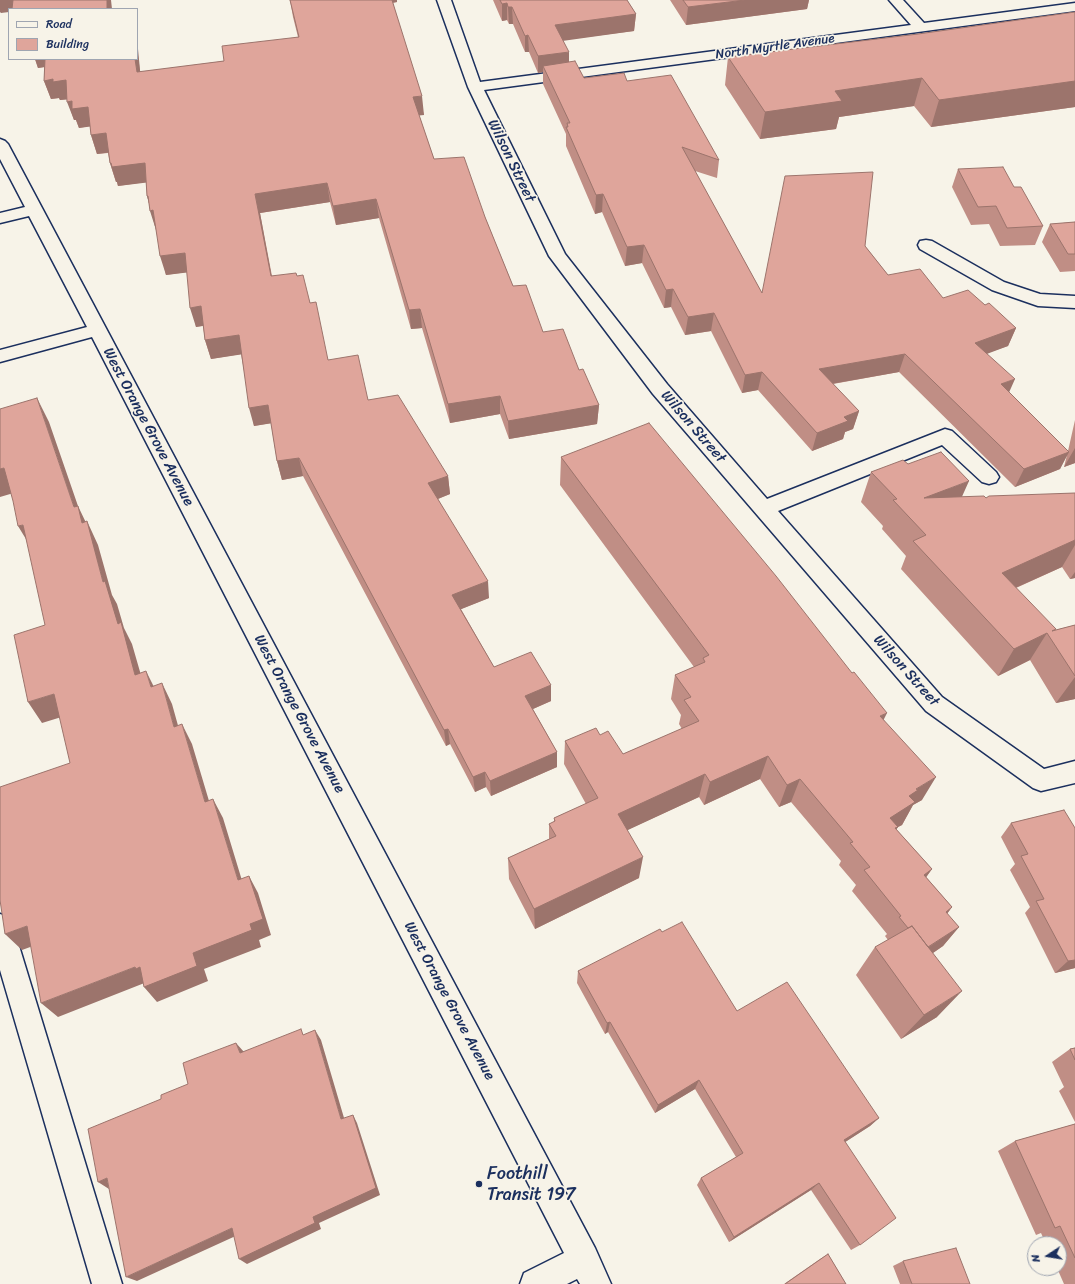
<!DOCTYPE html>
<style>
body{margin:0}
#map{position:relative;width:1075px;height:1284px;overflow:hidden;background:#f7f3e8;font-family:Sriracha,sans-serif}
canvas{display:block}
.legend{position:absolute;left:8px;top:8px;width:130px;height:52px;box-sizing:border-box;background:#f7f3e8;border:1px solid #9fa5b1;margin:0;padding:5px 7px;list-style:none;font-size:12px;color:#1b2f5e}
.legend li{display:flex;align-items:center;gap:8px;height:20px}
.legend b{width:20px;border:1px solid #9fa5b1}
.north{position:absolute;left:1027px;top:1236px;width:40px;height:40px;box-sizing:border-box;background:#f7f3e8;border:1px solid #9fa5b1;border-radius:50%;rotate:258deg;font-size:11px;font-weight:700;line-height:16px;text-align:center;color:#1b2f5e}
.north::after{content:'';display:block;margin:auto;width:14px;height:18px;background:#1b2f5e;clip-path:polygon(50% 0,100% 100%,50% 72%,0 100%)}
</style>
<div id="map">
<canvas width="1075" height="1284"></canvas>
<ul class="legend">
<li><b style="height:5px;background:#f7f3e8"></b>Road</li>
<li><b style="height:11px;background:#dfa59b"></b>Building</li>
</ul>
<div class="north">N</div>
</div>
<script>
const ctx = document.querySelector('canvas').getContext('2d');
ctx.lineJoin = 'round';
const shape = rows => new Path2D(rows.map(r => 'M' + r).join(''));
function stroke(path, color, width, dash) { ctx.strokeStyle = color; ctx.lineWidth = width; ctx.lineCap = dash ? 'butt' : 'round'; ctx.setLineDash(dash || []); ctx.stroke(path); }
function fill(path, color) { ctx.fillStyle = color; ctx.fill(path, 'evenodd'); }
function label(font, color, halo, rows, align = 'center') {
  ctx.font = font + ' Sriracha,sans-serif'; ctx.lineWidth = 3.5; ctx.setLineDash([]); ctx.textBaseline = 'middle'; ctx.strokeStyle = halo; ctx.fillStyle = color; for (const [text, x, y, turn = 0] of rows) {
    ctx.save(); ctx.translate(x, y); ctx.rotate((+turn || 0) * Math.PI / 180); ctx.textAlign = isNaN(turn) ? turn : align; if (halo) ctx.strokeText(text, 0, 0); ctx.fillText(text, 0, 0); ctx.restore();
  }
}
const minor = shape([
 [437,0,451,0,480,82,911,25,889,0,903,0,924,23,1075,3,1075,11,484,90,565,254,667,384,767,499,945,429,952,431,996,472,999,477,996,482,989,484,982,482,942,445,778,511,942,697,1044,769,1075,761,1075,783,1041,791,1033,788,926,711,653,394,549,256,468,87,437,0],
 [0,139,5,141,8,144,595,1248,611,1284,580,1284,577,1279,567,1284,520,1284,524,1273,564,1253,92,337,0,362,0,350,87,327,29,216,0,223,0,213,25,207,0,159,0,139],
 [926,240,932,241,1004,282,1040,294,1075,296,1075,308,1038,306,992,290,920,249,918,245,920,241,926,240],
 [0,914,9,917,13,926,122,1284,92,1284,0,970,0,914]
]);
stroke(minor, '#1b2f5e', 3);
fill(minor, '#f7f3e8');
fill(shape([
 [290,0,397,2,393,3,424,115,419,115,434,159,485,217,513,286,543,332,579,370,599,405,597,424,509,439,500,414,450,423,422,328,411,329,379,218,336,225,330,202,260,213,272,276,297,276,310,303,328,360,368,400,448,476,450,494,438,499,489,598,461,609,494,667,551,685,551,701,533,709,557,752,557,767,491,796,486,787,475,792,450,744,446,746,303,476,282,480,277,461,271,423,254,426,241,354,211,359,205,340,203,326,196,327,187,272,166,275,156,230,147,196,146,182,118,186,117,182,116,182,110,163,108,153,97,154,91,135,90,126,79,128,76,120,74,120,67,99,60,100,59,98,51,99,44,81,44,67,38,68,35,59,137,59,137,47,140,72,224,61,298,37,293,17],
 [493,0,627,0,636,14,634,31,563,40,569,62,584,78,627,81,719,160,717,178,695,171,762,293,865,246,888,275,943,298,985,305,1016,328,1008,346,987,353,1009,392,1068,451,1075,420,1075,463,1064,467,1067,455,1060,469,1015,487,899,372,833,384,859,411,853,429,845,432,843,439,812,451,758,390,742,393,711,331,685,335,671,307,664,308,642,263,625,266,602,212,595,214,566,146,566,134,543,84,543,72,538,73,529,52,525,52,513,24,509,24,507,20,502,21],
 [670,0,809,0,807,9,686,25],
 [1075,12,1075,107,931,127,914,106,839,117,836,129,760,139,725,85,728,57,918,34],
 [958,169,1014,187,1043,226,1035,245,1000,246,989,224,971,225,952,187],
 [1075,222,1075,271,1060,272,1042,242,1050,224],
 [561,457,884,720,922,800,913,805,902,825,898,827,896,829,932,869,926,877,952,907,947,914,959,927,943,946,933,953,937,1017,901,1039,856,975,875,947,888,940,885,936,887,934,852,891,856,885,839,865,841,861,791,802,779,807,760,779,704,805,699,797,627,830,639,878,535,929,509,879,508,858,549,839,549,824,554,822,554,818,586,804,564,764,565,741,600,735,623,754,682,729,679,724,681,715,671,699,675,675,694,667,560,485],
 [908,464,962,497,986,498,1075,493,1075,578,1070,579,1062,567,1016,588,1055,630,1075,625,1075,699,1056,703,1030,660,998,676,901,569,906,556,882,529,883,526,861,502,871,472],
 [1064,810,1075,968,1055,973,1025,913,1030,907,1010,870,1015,864,1001,837,1011,823],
 [662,932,737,1011,879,1118,870,1126,845,1142,860,1245,851,1250,811,1190,729,1242,697,1185,701,1178,736,1157,695,1089,655,1113,608,1032,605,1034,577,983,578,971],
 [1075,1048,1075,1122,1059,1091,1064,1087,1052,1062,1070,1049],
 [1075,1124,1075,1284,1064,1284,1057,1268,1059,1268,1059,1244,1046,1244,1041,1233,1036,1235,998,1151,1015,1141],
 [828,1254,846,1284,784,1284,820,1259],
 [903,1261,970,1284,900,1284,893,1266]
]), '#c08e85');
fill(shape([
 [0,0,16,0,19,9,9,9,9,12,1,13,0,12],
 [107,0,111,0,112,9,107,9],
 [389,0,397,0,397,2,389,3],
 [745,0,809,0,807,9,686,25,688,7],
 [507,3,507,20,502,21,502,4],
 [508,7,512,7,513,24,509,24],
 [636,14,634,31,555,42,555,25],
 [528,35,529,52,525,52,525,36],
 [137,47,138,49,142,91,137,72,135,59,137,59],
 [569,52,569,69,543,66,543,72,538,73,538,56],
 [35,59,49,59,52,66,38,68],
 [922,78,914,106,839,117,836,129,760,139,765,112,835,91],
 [53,79,66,80,73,99,60,100,59,98,51,99,44,81],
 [1075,81,1075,107,931,127,939,100],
 [422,96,424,115,414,116,413,97],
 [72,101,88,107,94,126,79,128,76,120,74,120,67,102],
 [106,133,113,152,97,154,91,135],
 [110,163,145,163,151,182,118,186,117,182,116,182],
 [327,183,330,202,260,213,275,295,271,276,255,194],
 [603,194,602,212,595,214,596,195],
 [147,196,148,196,153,210,156,230,150,211,151,211],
 [376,199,379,218,336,225,333,206],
 [644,245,642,263,625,266,627,247],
 [185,253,191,272,166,275,160,256],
 [673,289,671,307,664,308,666,290],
 [201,306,207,325,196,327,190,308],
 [420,309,422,328,411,329,409,310],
 [714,313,711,331,685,335,688,317],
 [1016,328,1008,346,968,361,975,343],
 [239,335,244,354,211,359,205,340],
 [905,354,899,372,814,387,819,369],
 [762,372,758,390,742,393,745,375],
 [1015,379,1007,397,1001,384],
 [500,396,500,414,450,423,448,404],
 [37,398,49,422,78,506,89,529,87,521,98,545,112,595,117,604,124,628,132,644,147,696,135,675,103,582,93,546,74,507],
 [268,405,273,423,254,426,249,408],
 [599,405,597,424,509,439,508,421],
 [859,411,853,429,845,432,843,439,812,451,817,433,844,417],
 [1075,448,1075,463,1064,467],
 [1069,452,1060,469,1015,487,1024,469],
 [299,458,303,476,282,480,277,461],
 [4,468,17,492,0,497,0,469],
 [448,476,450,494,430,502,428,483],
 [969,481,956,510,924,498],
 [23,525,32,549,18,526],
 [1075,540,1075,545,1062,567,986,601,1002,573],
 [1075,572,1075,578,1070,579],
 [488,581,489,598,454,612,452,595],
 [1047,633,1030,660,998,676,1014,649],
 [146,671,157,693,151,687],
 [1075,677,1075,699,1056,703],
 [162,683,172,704,184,747,174,727],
 [551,685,551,701,526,712,525,696],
 [54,694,68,715,42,723,28,702],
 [887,713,875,737,880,716],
 [182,724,192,744,215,821,205,802],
 [448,729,450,744,446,746,444,730],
 [557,752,557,767,491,796,490,781],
 [768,756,760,779,704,805,710,782],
 [485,772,486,787,475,792,473,777],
 [705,774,699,797,615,836,618,814],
 [936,777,922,800,913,805,902,825,898,827,885,848,890,818,916,789],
 [800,779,791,802,779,807,787,785],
 [213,799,223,818,247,897,238,880],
 [643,857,639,878,535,929,534,909],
 [932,869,917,890,924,875],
 [249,876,258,893,271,935,259,940,261,947,204,969,208,981,157,1002,144,987,193,953,250,924],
 [952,907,937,927,946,912],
 [27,926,44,942,22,950,5,934],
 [959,927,943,946,911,968,926,949],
 [1075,960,1075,968,1055,973,1068,961],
 [135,967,140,967,147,982,58,1017,41,1003],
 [962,991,937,1017,901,1039,924,1015],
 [610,1022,608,1032,605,1034,607,1023],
 [315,1030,321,1040,347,1128,341,1119],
 [236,1043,244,1052,240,1053],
 [699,1080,695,1089,655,1113,658,1105],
 [353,1115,357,1123,380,1195,319,1223,321,1229,247,1264,239,1259,313,1217],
 [879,1118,870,1126,836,1148,844,1140],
 [107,1178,109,1189,98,1182],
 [819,1183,811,1190,729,1242,734,1237],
 [232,1228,240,1234,137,1281,126,1277]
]), '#9c746c');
const building = shape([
 [13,0,107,0,107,9,12,9,13,0],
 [290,0,392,0,422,96,413,97,434,159,464,157,485,217,513,286,526,285,543,332,563,329,579,370,583,369,599,405,508,421,500,396,448,404,420,309,409,310,376,199,333,206,327,183,255,194,271,276,296,273,297,276,303,275,310,303,316,302,328,360,358,355,368,400,398,395,448,476,428,483,488,581,452,595,494,667,531,652,551,685,525,696,557,752,490,781,485,772,473,777,448,729,444,730,299,458,277,461,268,405,249,408,239,335,205,340,201,306,190,308,185,253,160,256,153,210,150,211,148,196,147,196,145,163,112,167,111,163,110,163,106,133,91,135,88,107,72,109,72,101,67,102,66,80,53,82,53,79,44,81,45,59,135,59,137,72,224,61,222,46,299,37,290,0],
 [500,0,627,0,636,14,555,25,569,52,538,56,528,35,525,36,512,7,508,7,507,3,502,4,500,0],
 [683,0,745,0,688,7,683,0],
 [1075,12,1075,81,939,100,922,78,835,91,842,101,765,112,728,57,918,34,1075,12],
 [575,61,584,78,624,73,627,81,671,75,719,160,682,147,762,293,785,176,873,172,865,246,888,275,920,269,943,298,968,290,985,305,989,303,1016,328,975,343,1015,379,1001,384,1069,452,1024,469,905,354,819,369,859,411,844,417,848,421,817,433,762,372,745,375,714,313,688,317,673,289,666,290,644,245,627,247,603,194,596,195,566,127,568,127,567,123,570,123,543,66,575,61],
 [1003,167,1014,187,1021,187,1043,226,1007,228,996,206,978,207,958,169,1003,167],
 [1075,222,1075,254,1068,254,1050,224,1075,222],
 [37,398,74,507,78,506,82,523,87,521,103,582,105,581,118,624,121,622,135,675,146,671,151,687,162,683,174,727,182,724,205,802,213,799,238,880,249,876,263,919,250,924,252,930,193,953,197,966,144,987,140,967,136,969,135,967,41,1003,27,926,5,934,0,900,0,787,70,763,54,694,28,702,14,635,45,625,23,525,18,526,13,501,4,468,0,469,0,409,37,398],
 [649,423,776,576,852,673,854,672,887,713,880,716,936,777,916,789,918,790,909,796,915,802,890,818,898,827,895,828,932,869,924,875,952,907,946,912,959,927,928,947,912,926,908,928,899,917,901,916,864,870,870,867,850,843,853,842,800,779,787,785,768,756,710,782,705,774,618,814,643,857,534,909,508,858,556,836,549,824,555,821,554,818,598,798,565,741,596,728,600,735,608,731,623,754,699,721,684,700,691,697,675,675,705,662,703,658,709,655,561,457,649,423],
 [941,452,969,481,924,498,984,496,986,498,989,496,1075,493,1075,540,1002,573,1056,629,1052,631,1075,625,1075,676,1047,633,1014,649,913,541,926,535,893,500,897,499,871,472,903,460,908,464,941,452],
 [1064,810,1075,828,1075,960,1068,961,1036,901,1044,899,1021,856,1028,854,1011,823,1064,810],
 [682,922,737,1011,787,982,879,1118,844,1140,896,1218,860,1245,819,1183,734,1237,701,1178,743,1153,699,1080,658,1105,610,1022,607,1023,578,971,660,929,662,932,682,922],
 [912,926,962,991,924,1015,875,947,912,926],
 [301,1029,303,1035,315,1030,341,1119,353,1115,376,1188,313,1217,315,1223,239,1259,232,1228,126,1277,107,1178,98,1182,88,1129,161,1099,161,1095,188,1084,183,1063,236,1043,240,1053,301,1029],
 [1075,1048,1075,1060,1070,1049,1075,1048],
 [1075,1124,1075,1258,1060,1226,1055,1228,1015,1141,1075,1124],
 [956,1248,970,1284,912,1284,903,1261,956,1248],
 [828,1254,846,1284,785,1284,828,1254]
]);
fill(building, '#dfa59b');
stroke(building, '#9c746c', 1);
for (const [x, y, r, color] of [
 [479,1184,4,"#1b2f5e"]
]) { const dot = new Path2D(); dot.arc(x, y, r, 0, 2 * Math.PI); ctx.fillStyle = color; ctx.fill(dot); stroke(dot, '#f7f3e8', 1.5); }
label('13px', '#1b2f5e', '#f7f3e8', [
 ["North Myrtle Avenue",775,47,-8]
]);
label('15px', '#1b2f5e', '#f7f3e8', [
 ["Wilson Street",511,161,64],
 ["West Orange Grove Avenue",148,427,62],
 ["Wilson Street",693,427,49],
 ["Wilson Street",906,671,48],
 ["West Orange Grove Avenue",299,714,62],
 ["West Orange Grove Avenue",449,1001,62]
]);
label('18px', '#1b2f5e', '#f7f3e8', [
 ["Foothill",487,1174],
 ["Transit 197",487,1195]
], 'left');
</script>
